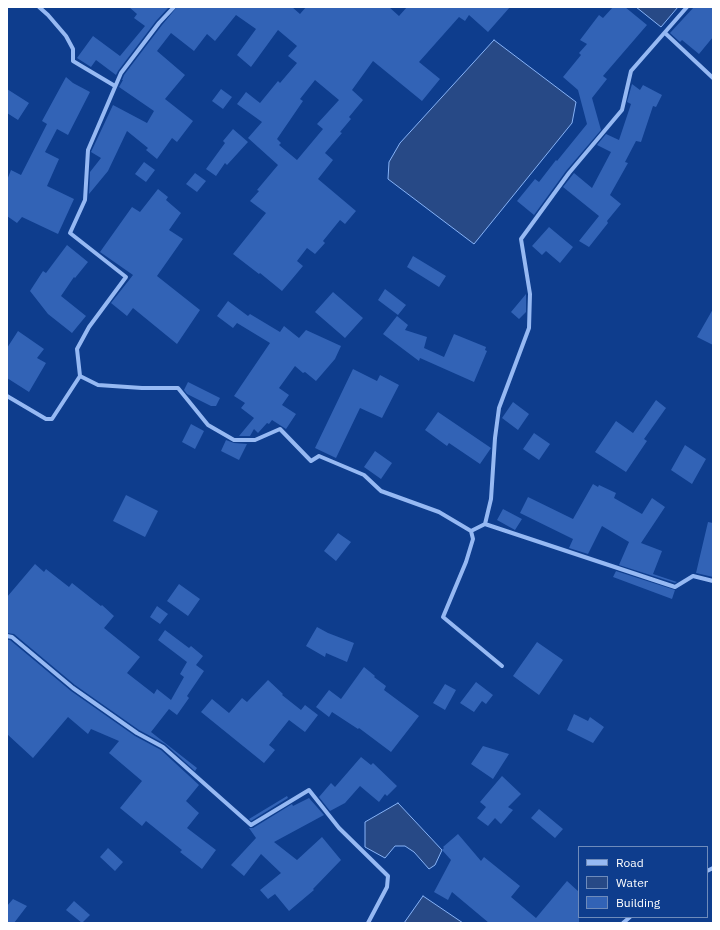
<!DOCTYPE html>
<style>
body{margin:0}
#map{position:relative;width:720px;height:930px;overflow:hidden;background:#0e3d8d;font-family:"IBM Plex Sans",sans-serif}
canvas{display:block}
.frame{position:absolute;inset:0;border:8px solid #fff;pointer-events:none}
.legend{position:absolute;left:578px;top:846px;width:130px;height:72px;box-sizing:border-box;background:#0e3d8d;border:1px solid #6e8bbb;margin:0;padding:5px 7px;list-style:none;font-size:12px;color:#fff}
.legend li{display:flex;align-items:center;gap:8px;height:20px}
.legend b{width:20px;border:1px solid #6e8bbb}
</style>
<div id="map">
<canvas width="720" height="930"></canvas>
<div class="frame"></div>
<ul class="legend">
<li><b style="height:5px;background:#96b9f3"></b>Road</li>
<li><b style="height:11px;background:#274986"></b>Water</li>
<li><b style="height:11px;background:#3263b6"></b>Building</li>
</ul>
</div>
<script>
const ctx = document.querySelector('canvas').getContext('2d');
ctx.lineJoin = 'round';
function fill(path, color) { ctx.fillStyle = color; ctx.fill(path, 'evenodd'); }
const shape = rows => new Path2D(rows.map(r => 'M' + r).join(''));
function stroke(path, color, width, dash) { ctx.strokeStyle = color; ctx.lineWidth = width; ctx.lineCap = dash ? 'butt' : 'round'; ctx.setLineDash(dash || []); ctx.stroke(path); }
const water = shape([
 [636,7,678,7,661,27,636,7],
 [494,40,576,102,572,123,474,244,388,179,389,162,400,143,494,40],
 [398,803,442,850,435,865,429,869,414,852,405,846,395,846,385,858,365,847,365,822,398,803],
 [423,896,463,923,404,923,423,896]
]);
fill(water, '#274986');
stroke(water, '#87b3f7', 1);
fill(shape([
 [129,7,169,7,156,21,118,71,116,75,96,60,91,67,77,58,93,36,120,56,145,26,134,18,137,14],
 [177,7,292,7,300,14,306,7,389,7,399,16,407,7,510,7,488,32,469,15,465,21,459,17,419,62,440,79,422,101,373,61,352,90,363,100,349,117,351,119,340,132,342,133,325,153,333,160,318,179,356,211,345,224,340,220,323,241,325,243,315,254,307,248,297,261,303,266,282,291,260,273,259,274,233,254,266,213,250,201,259,191,257,190,278,165,248,138,262,122,237,104,246,92,260,103,278,81,280,83,297,63,288,56,297,46,278,30,251,67,237,55,256,29,236,15,215,41,207,34,194,51,171,33,157,51,185,75,165,99,193,121,177,142,172,138,157,159,146,150,148,148,127,131,108,171,89,194,90,172,101,158,91,152,113,105,147,123,154,111,119,87,123,80,122,80,124,75,162,25],
 [315,80,339,100,317,124,323,129,297,160,279,145,281,143,277,139,303,101,300,99],
 [613,7,625,7,647,25,603,76,607,79,592,98,601,130,566,171,534,215,517,201,535,179,539,182,556,160,557,161,587,124,578,90,563,77,581,55,579,53,587,44,580,40,599,15,603,18],
 [694,7,713,7,713,37,699,54,682,40,680,42,670,33],
 [66,77,73,83,90,92,68,135,57,129,45,152,59,159,47,186,74,199,58,234,22,217,17,223,7,216,7,180,11,170,21,175,47,124,42,121],
 [632,84,640,90,643,85,662,95,656,107,653,106,641,142,636,141,625,162,628,163,610,195,621,204,607,221,608,223,589,247,579,241,599,216,563,187,574,173,592,188,611,152,597,145,606,134,619,140,631,104,627,102],
 [7,89,29,103,18,120,7,113],
 [221,89,232,97,223,109,212,101],
 [233,129,248,142,227,165,225,163,216,176,206,169,225,143,223,141],
 [144,162,155,170,146,182,135,174],
 [195,173,206,181,197,192,186,184],
 [158,189,168,197,166,200,181,213,169,230,183,239,157,276,200,310,177,344,133,308,127,316,111,303,133,275,100,252,132,207,140,212],
 [549,227,573,247,560,263,546,251,542,255,532,246],
 [67,245,88,262,75,278,74,277,61,296,86,316,72,333,48,314,30,291,43,271,46,273],
 [413,256,446,276,439,287,407,267],
 [385,289,406,305,398,315,378,300],
 [333,292,363,318,345,338,315,312],
 [526,294,526,312,519,319,511,312],
 [228,301,248,316,250,314,280,332,284,326,299,338,306,330,341,346,335,359,316,381,305,372,303,373,295,366,279,388,289,395,282,405,296,414,286,429,272,420,269,424,267,423,258,433,254,429,250,436,239,436,254,418,241,408,245,403,234,396,270,343,237,323,233,328,217,316],
 [713,309,713,345,697,337],
 [397,316,408,325,405,330,427,337,424,348,444,357,454,334,486,347,485,350,487,351,474,382,420,358,419,361,383,334],
 [18,331,44,349,37,358,46,363,29,392,7,378,7,348],
 [353,369,377,381,380,375,399,385,382,418,360,408,336,458,315,448],
 [188,382,220,398,216,406,211,406,187,394,184,390],
 [656,400,666,408,644,439,647,441,626,472,595,452,616,421,633,433],
 [513,402,529,414,518,430,502,418],
 [438,412,491,448,480,464,449,443,447,446,425,430],
 [191,424,204,431,195,449,182,442],
 [534,433,550,444,539,460,523,449],
 [226,440,234,443,247,444,239,460,221,451],
 [685,445,706,459,692,484,671,470],
 [375,451,392,463,381,479,364,467],
 [593,484,598,487,599,485,616,493,614,498,642,514,652,498,665,507,641,543,662,551,653,574,677,582,675,583,619,565,629,542,602,526,588,554,569,548,573,539,520,513,528,497,573,519],
 [126,495,158,511,145,537,113,521],
 [503,509,522,519,515,530,497,520],
 [708,522,713,523,713,577,696,573],
 [338,533,351,542,336,561,324,551],
 [35,564,44,572,46,569,69,587,72,583,101,606,102,605,114,616,104,628,140,657,127,673,154,694,157,689,171,700,184,677,180,674,187,662,158,640,165,630,189,648,191,646,203,656,196,665,204,671,187,696,189,698,177,715,169,709,151,732,197,768,195,771,165,744,139,730,75,685,14,634,7,633,7,597],
 [616,571,675,590,672,599,613,577],
 [179,584,200,599,188,616,167,601],
 [157,606,168,614,160,624,150,617],
 [317,627,328,633,354,643,347,662,326,653,325,657,306,646],
 [7,640,10,640,71,691,135,736,161,750,199,785,186,801,199,813,187,828,216,850,202,869,180,852,182,850,146,821,142,826,120,808,142,781,109,753,119,741,91,729,88,734,68,717,33,758,7,734],
 [537,642,563,660,539,695,513,676],
 [364,667,375,676,374,677,386,686,384,690,419,716,391,752,359,728,358,729,332,712,329,717,316,707,329,690,341,699],
 [268,680,283,694,282,695,301,710,305,705,318,715,305,732,289,720,269,745,275,750,264,763,201,712,212,699,229,713,242,698,247,702],
 [476,682,493,695,486,704,482,701,474,712,460,703],
 [445,684,456,690,445,710,433,703],
 [574,714,588,721,590,717,604,727,593,743,567,730],
 [483,746,509,754,493,779,471,764],
 [361,757,371,765,373,763,397,786,387,796,385,794,379,802,360,786,345,803,330,811,319,797,331,783,335,787],
 [502,776,521,794,508,807,513,810,501,824,495,818,488,826,477,818,486,807,480,802],
 [287,796,288,798,251,821,249,819],
 [309,798,324,815,274,842,297,860,322,837,341,860,313,889,314,890,289,911,275,894,268,899,260,890,281,873,261,854,244,876,231,865,256,838,249,828,253,828,292,804,293,806],
 [539,809,563,829,555,838,531,818],
 [458,834,481,861,484,857,520,886,511,897,536,918,567,881,579,892,579,923,489,923,452,892,448,900,434,892,451,860,442,850,444,848,443,847],
 [108,848,123,862,115,871,100,857],
 [13,899,27,906,14,923,7,923,7,906],
 [74,901,90,915,82,923,66,910]
]), '#3263b6');
stroke(shape([
 [39,7,48,15,66,36,73,49,73,61,115,86],
 [665,33,713,78],
 [80,376,98,385,142,388,178,388,208,425,234,440,255,440,280,429,311,461,319,456,364,475,381,491,439,512,471,531,485,524,675,587,693,576,713,581],
 [7,396,46,419,52,419,80,376,77,349,89,327,126,277,70,233,85,200,88,150,121,73,159,23,174,7],
 [485,524,491,499,495,438,499,408,529,328,530,294,521,239,569,173,622,110,631,71,687,7],
 [471,531,473,539,466,562,443,617,502,666],
 [7,636,12,637,73,688,137,733,163,747,251,825,309,790,339,828,388,876,387,887,368,923],
 [707,871,713,868],
 [623,923,630,917]
]), '#96b9f3', 4);
</script>
